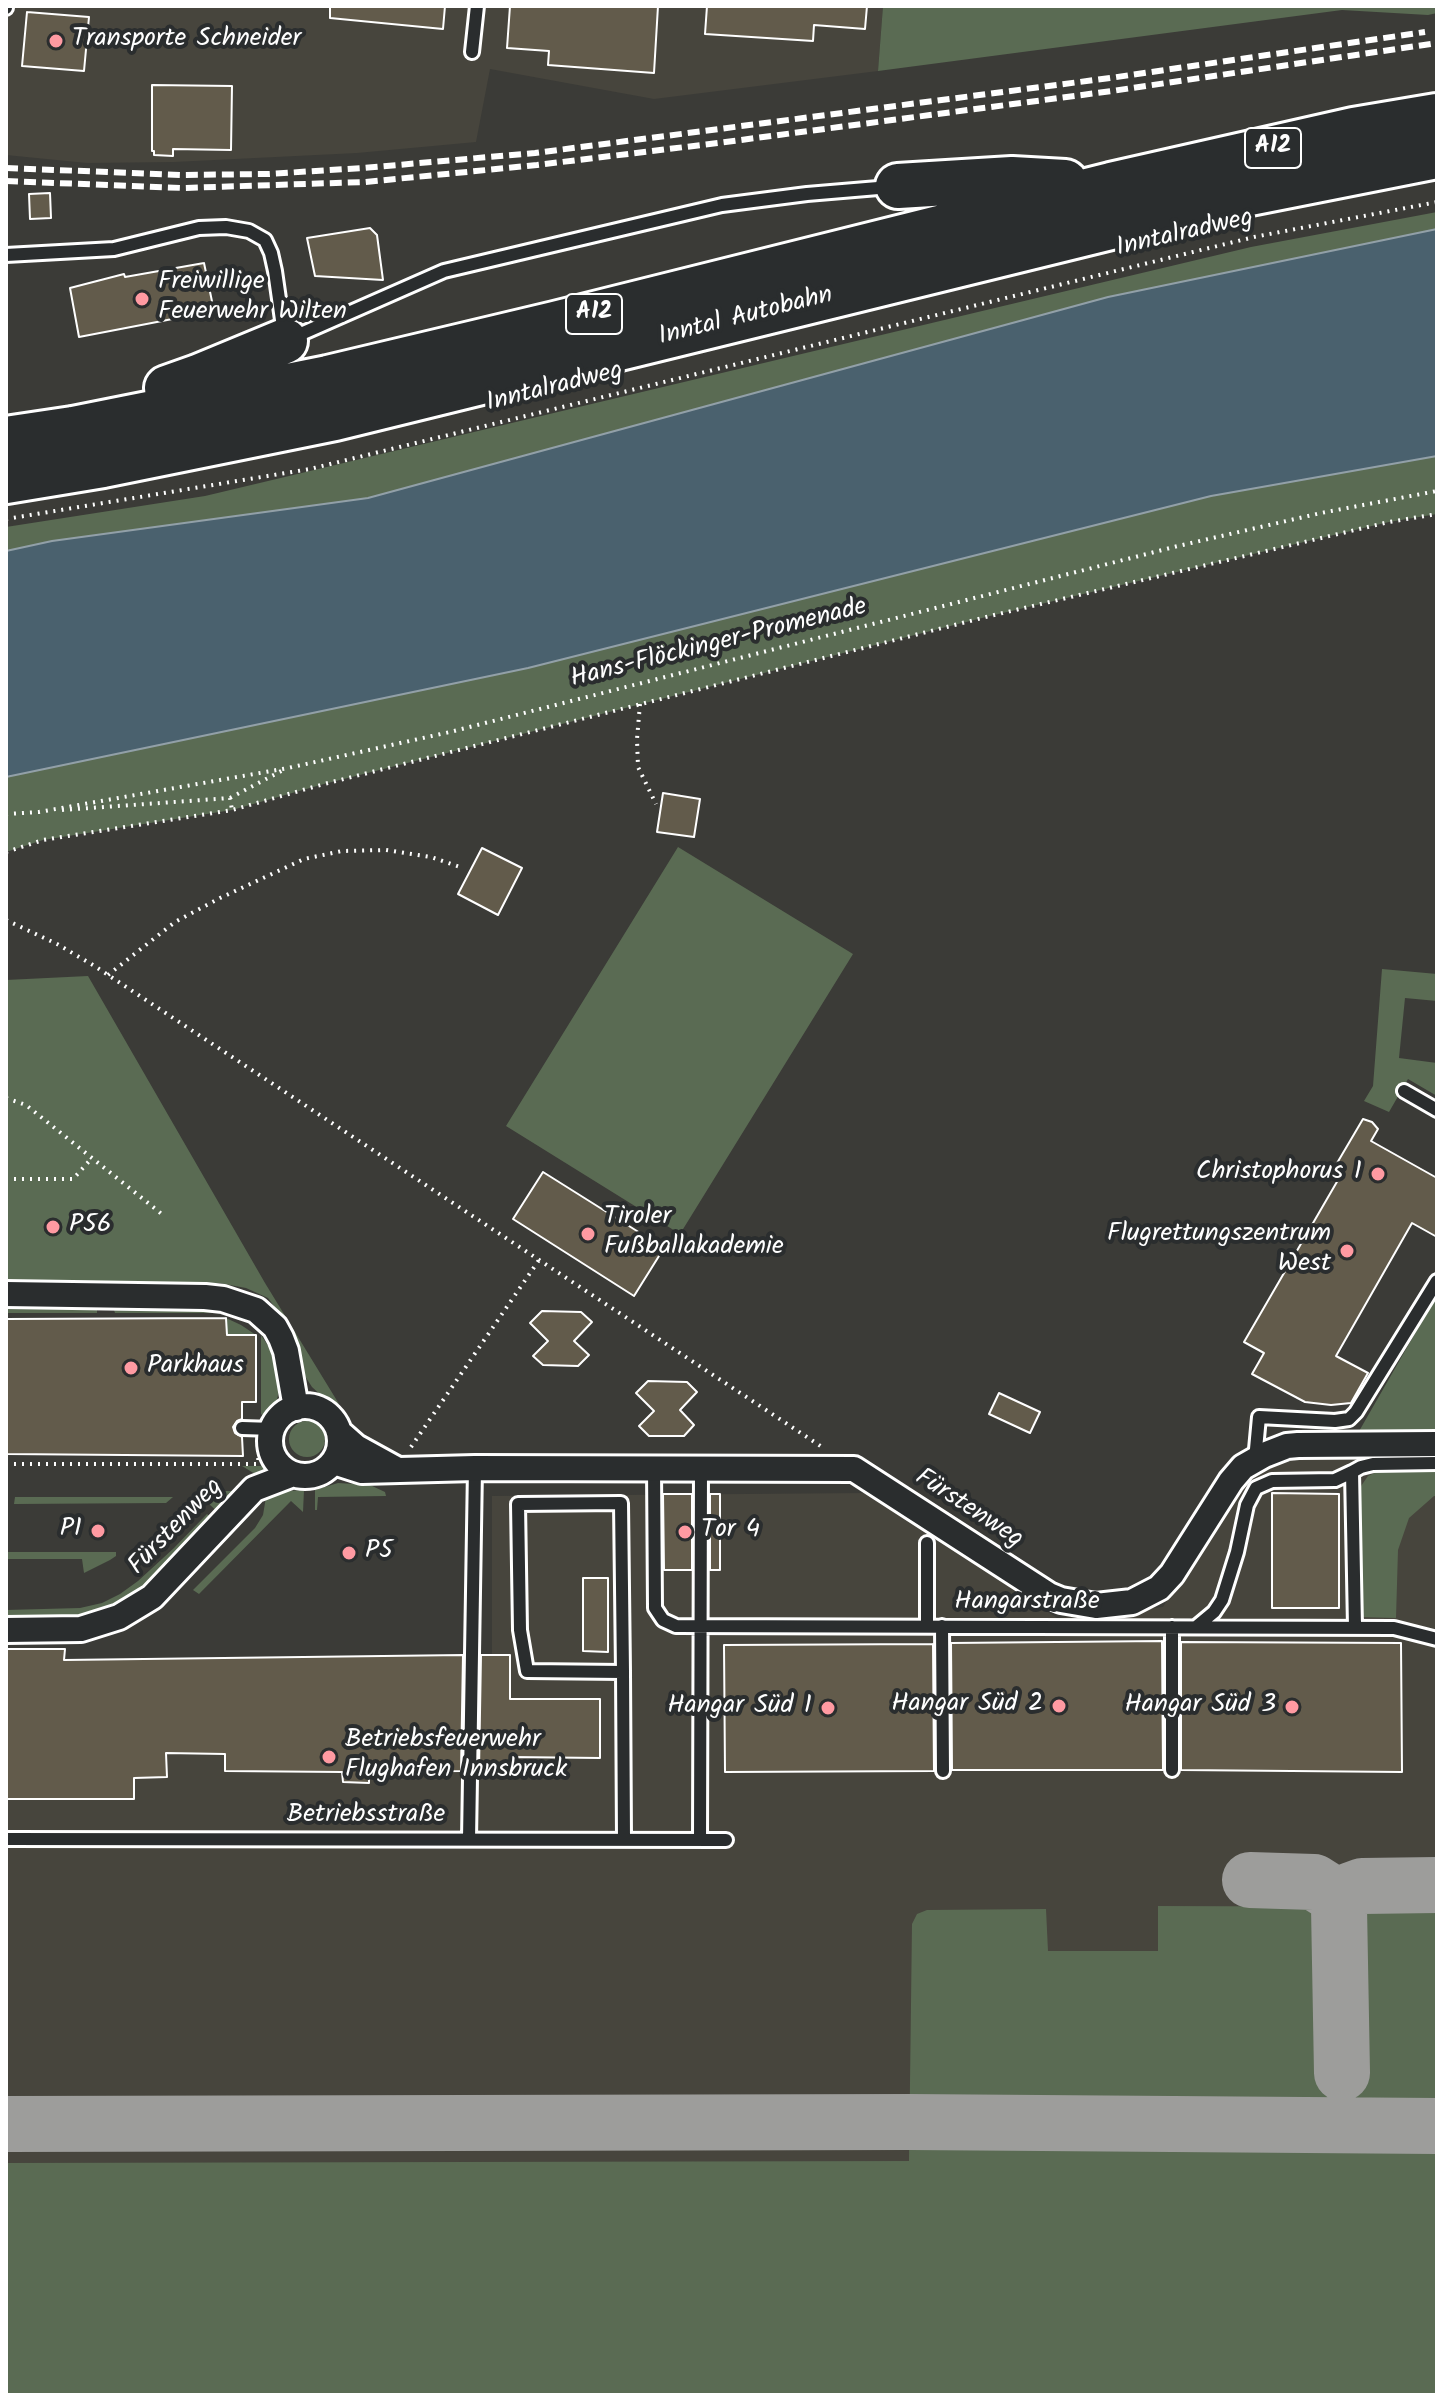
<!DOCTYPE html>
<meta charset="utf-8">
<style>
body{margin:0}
#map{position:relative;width:1443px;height:2401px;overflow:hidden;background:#3b3b37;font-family:Kalam,sans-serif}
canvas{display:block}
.frame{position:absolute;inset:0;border:8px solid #fff;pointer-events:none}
</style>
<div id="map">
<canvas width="1443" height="2401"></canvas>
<div class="frame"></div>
</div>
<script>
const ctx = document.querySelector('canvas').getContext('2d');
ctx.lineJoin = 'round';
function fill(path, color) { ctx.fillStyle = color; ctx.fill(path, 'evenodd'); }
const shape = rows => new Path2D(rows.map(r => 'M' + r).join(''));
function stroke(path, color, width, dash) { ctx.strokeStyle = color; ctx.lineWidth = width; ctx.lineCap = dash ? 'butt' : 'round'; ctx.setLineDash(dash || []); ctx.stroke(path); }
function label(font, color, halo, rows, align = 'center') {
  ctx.font = font + ' Kalam,sans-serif'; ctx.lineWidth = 8; ctx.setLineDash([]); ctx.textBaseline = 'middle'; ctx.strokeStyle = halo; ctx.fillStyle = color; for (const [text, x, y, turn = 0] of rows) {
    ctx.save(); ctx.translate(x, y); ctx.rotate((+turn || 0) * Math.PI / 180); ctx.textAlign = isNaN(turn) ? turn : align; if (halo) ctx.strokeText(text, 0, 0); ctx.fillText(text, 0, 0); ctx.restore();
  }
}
fill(shape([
 [6,6,883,6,878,71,654,99,490,69,476,142,357,153,174,162,87,163,6,155],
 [1287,1450,1437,1450,1437,2395,6,2395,6,1649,65,1649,65,1660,492,1655,492,1496,870,1493,1057,1618,1163,1607,1242,1474]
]), '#47453d');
fill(shape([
 [883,6,1437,6,1437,13,1428,15,1342,10,878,71],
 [1437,212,1437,229,1108,297,368,498,52,541,6,551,6,527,205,496,1251,247],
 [1437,456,1437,514,1389,522,990,616,324,784,232,810,43,840,6,852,6,777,528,668,1211,496],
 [678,847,853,954,680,1234,506,1126],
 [1382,969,1437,974,1437,1001,1405,998,1399,1058,1437,1063,1437,1096,1408,1079,1389,1112,1364,1101,1373,1086],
 [88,976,265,1283,339,1404,325,1399,312,1387,301,1370,285,1324,277,1310,268,1298,246,1288,219,1283,6,1283,6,980],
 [1437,1295,1437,1440,1354,1440],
 [177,1306,210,1309,216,1311,216,1313,115,1313,114,1310,97,1310,97,1313,6,1313,6,1309],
 [226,1318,241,1325,256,1335,227,1335],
 [261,1335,274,1355,280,1384,277,1400,271,1415,266,1418,261,1414],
 '289 1439a18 18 0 1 1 36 0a18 18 0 1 1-36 0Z',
 [261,1440,264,1457,272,1470,260,1477,242,1466,261,1466],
 [1381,1470,1437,1470,1437,1496,1434,1496,1409,1518,1398,1550,1396,1618,1360,1617,1359,1489,1368,1476],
 [338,1483,370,1485,385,1492,386,1496,318,1497,317,1510,315,1510,315,1490],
 [304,1490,303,1512,291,1501,199,1594,193,1590,255,1528,263,1515,266,1497,287,1491],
 [220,1491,238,1491,221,1515,209,1504,212,1495],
 [15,1497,173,1497,166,1503,14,1504],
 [207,1514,215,1520,144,1589,111,1609,77,1618,6,1619,6,1610,80,1608,102,1603,120,1594,138,1581,174,1548],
 [6,1552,116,1552,116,1556,110,1560,84,1573,82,1559,6,1559],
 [1158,1906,1437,1907,1437,2395,6,2395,6,2163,909,2161,912,1924,917,1914,927,1910,1046,1909,1048,1951,1158,1951]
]), '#5a6b53');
const water = shape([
 [1437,229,1437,456,1211,496,528,668,6,777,6,551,52,541,368,498,1108,297,1437,229]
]);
fill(water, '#4a616e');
stroke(water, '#92a0a8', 2);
stroke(shape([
 [1250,1880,1314,1882,1333,1894,1339,1907],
 [1342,2073,1339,1907,1342,1900,1351,1890,1362,1886,1437,1885],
 [6,2124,909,2122,1437,2126]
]), '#9d9d9b', 56);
const building = shape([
 [330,6,445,6,443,29,330,18,330,6],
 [510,6,658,6,654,73,548,65,549,51,507,48,510,6],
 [707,6,867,6,865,29,814,25,813,41,705,34,707,6],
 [27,12,89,17,84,71,22,66,27,12],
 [152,85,232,86,231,150,173,149,173,156,154,155,154,151,152,151,152,85],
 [50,193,51,218,30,219,29,194,50,193],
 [370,228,377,235,383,280,315,276,307,238,370,228],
 [204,263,214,311,79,337,70,288,124,274,125,277,204,263],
 [663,793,700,799,694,837,657,832,663,793],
 [482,848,522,868,498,915,458,894,482,848],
 [1363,1119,1372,1122,1378,1129,1371,1141,1437,1178,1437,1237,1412,1223,1336,1356,1368,1373,1351,1403,1331,1405,1305,1402,1252,1374,1264,1353,1244,1342,1338,1180,1330,1175,1363,1119],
 [543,1172,664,1248,634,1296,513,1219,543,1172],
 [542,1311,581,1312,592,1322,574,1341,589,1355,578,1366,543,1365,533,1356,548,1341,530,1323,542,1311],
 [226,1318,227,1335,256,1335,256,1402,242,1402,242,1419,237,1421,233,1427,235,1433,242,1437,243,1456,6,1454,6,1319,226,1318],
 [648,1381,687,1382,697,1392,680,1410,694,1425,684,1436,649,1436,639,1426,654,1411,636,1393,648,1381],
 [999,1393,1040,1412,1030,1433,989,1414,999,1393],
 [1272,1493,1339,1494,1339,1608,1272,1608,1272,1493],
 [663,1494,692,1494,692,1570,664,1570,663,1494],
 [710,1494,720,1494,720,1570,710,1570,710,1494],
 [583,1578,608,1578,608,1652,583,1651,583,1578],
 [1162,1641,1163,1770,952,1770,951,1643,1162,1641],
 [1181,1642,1401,1643,1402,1772,1181,1770,1181,1642],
 [933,1644,934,1771,725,1772,724,1645,933,1644],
 [6,1649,65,1649,64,1660,463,1655,461,1771,369,1772,369,1783,343,1782,342,1772,225,1771,225,1754,166,1753,167,1777,134,1778,134,1799,6,1799,6,1649],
 [481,1655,510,1655,510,1699,600,1699,600,1758,511,1757,511,1770,479,1770,481,1655]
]);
fill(building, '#625b4b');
stroke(building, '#fff', 2);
const service = shape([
 [6,8,6,6],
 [472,52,477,6],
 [6,255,114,249,199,228,226,227,249,231,265,240,271,253,275,271,285,341,444,271,722,205,807,194,890,187],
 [1404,1091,1437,1110],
 [242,1428,273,1429],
 [1255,1460,1259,1417,1335,1421,1349,1419,1356,1412,1437,1281],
 [654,1468,655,1608,663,1620,676,1626,1394,1628,1437,1639],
 [1352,1472,1361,1467,1373,1464,1437,1463],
 [927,1626,927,1543],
 [942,1626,943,1771],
 [1196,1627,1214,1612,1222,1600,1237,1552,1247,1505,1256,1488,1272,1481,1335,1480,1352,1472,1355,1627],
 [623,1672,621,1503,518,1504,520,1630,527,1671,623,1672,624,1839],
 [1172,1770,1172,1627],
 [6,1839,726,1840],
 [469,1839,475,1468],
 [700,1840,701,1467]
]);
const minor = shape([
 [6,1294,205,1297,223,1299,256,1310,275,1327,281,1338,286,1351,296,1408],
 '270 1441a35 35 0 1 1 70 0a35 35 0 1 1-70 0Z',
 [339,1432,356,1447,396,1469],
 [334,1462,362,1471,475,1468,854,1469,1049,1595,1061,1600,1096,1606,1132,1602,1159,1588,1172,1574,1231,1481,1243,1467,1264,1455,1287,1446,1298,1445,1437,1444],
 [6,1630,81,1629,119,1617,152,1597,254,1489,293,1474]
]);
const motorway = shape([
 [898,186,1012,179,1065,182],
 [167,388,198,377,285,341],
 [6,439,73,429,328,378,555,324,1111,185,1354,130,1437,116],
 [6,481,103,465,335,418,1245,194,1437,156]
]);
stroke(service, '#fff', 18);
stroke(minor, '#fff', 30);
stroke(motorway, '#fff', 50);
stroke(shape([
 [6,519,310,469,1254,237,1437,202],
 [640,704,637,739,638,767,656,804],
 [230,798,285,769],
 [62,810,230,798,232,810],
 [6,814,39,812,288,768,450,732,1178,546,1321,513,1437,491],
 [6,852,43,840,232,810,324,784,990,616,1389,522,1437,514],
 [6,920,57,944,93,965,822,1447],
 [108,975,175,922,220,898,304,859,342,851,386,850,431,857,460,867],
 [6,1098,26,1105,163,1215],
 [6,1179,73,1179,92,1158],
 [411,1447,539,1260],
 [6,1464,258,1464,259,1445],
 [197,1498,208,1508]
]), '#fff', 4, [2, 6]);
stroke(service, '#2a2d2e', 12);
stroke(minor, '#2a2d2e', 24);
stroke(motorway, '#2a2d2e', 44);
stroke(shape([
 [6,168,182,175,268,174,363,168,535,153,1110,78,1425,32],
 [6,181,183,188,365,182,537,165,718,143,1112,91,1437,43]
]), '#fff', 6, [12, 6]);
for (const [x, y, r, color] of [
 [56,41,8,"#ff9aa2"],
 [142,299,8,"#ff9aa2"],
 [1378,1174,8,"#ff9aa2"],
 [53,1227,8,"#ff9aa2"],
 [588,1234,8,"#ff9aa2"],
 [1347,1251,8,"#ff9aa2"],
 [131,1368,8,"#ff9aa2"],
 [98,1531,8,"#ff9aa2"],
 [685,1532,8,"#ff9aa2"],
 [349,1553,8,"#ff9aa2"],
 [1059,1706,8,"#ff9aa2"],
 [1292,1707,8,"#ff9aa2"],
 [828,1708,8,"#ff9aa2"],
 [329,1757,8,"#ff9aa2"]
]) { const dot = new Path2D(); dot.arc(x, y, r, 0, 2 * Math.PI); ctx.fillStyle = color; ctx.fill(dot); stroke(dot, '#2a2d2e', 3); }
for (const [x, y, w] of [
 [1273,148,56],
 [594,314,56]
]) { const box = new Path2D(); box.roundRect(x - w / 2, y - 20, w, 40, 6); ctx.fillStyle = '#2a2d2e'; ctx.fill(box); stroke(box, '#fff', 2); }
label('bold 24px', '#fff', null, [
 ["A12",1273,148],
 ["A12",594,314]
]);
label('26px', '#fff', '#2a2d2e', [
 ["Transporte Schneider",72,41],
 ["Freiwillige",158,284],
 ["Feuerwehr Wilten",158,314],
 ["Christophorus 1",1362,1174,"right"],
 ["Tiroler",604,1219],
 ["Fußballakademie",604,1249],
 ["P56",69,1227],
 ["Flugrettungszentrum",1331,1236,"right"],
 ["West",1331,1266,"right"],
 ["Parkhaus",147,1368],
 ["P1",82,1531,"right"],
 ["Tor 4",701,1532],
 ["P5",365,1553],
 ["Hangar Süd 2",1043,1706,"right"],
 ["Hangar Süd 3",1276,1707,"right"],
 ["Hangar Süd 1",812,1708,"right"],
 ["Betriebsfeuerwehr",345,1742],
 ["Flughafen Innsbruck",345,1772]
], 'left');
label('26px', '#fff', '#2a2d2e', [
 ["Inntalradweg",1185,235,-13],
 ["Inntal Autobahn",746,318,-14],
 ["Inntalradweg",555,389,-14],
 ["Hans-Flöckinger-Promenade",719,645,-14],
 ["Fürstenweg",968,1510,33],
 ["Fürstenweg",177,1528,-46],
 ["Hangarstraße",1027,1604],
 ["Betriebsstraße",366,1817]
]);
</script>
